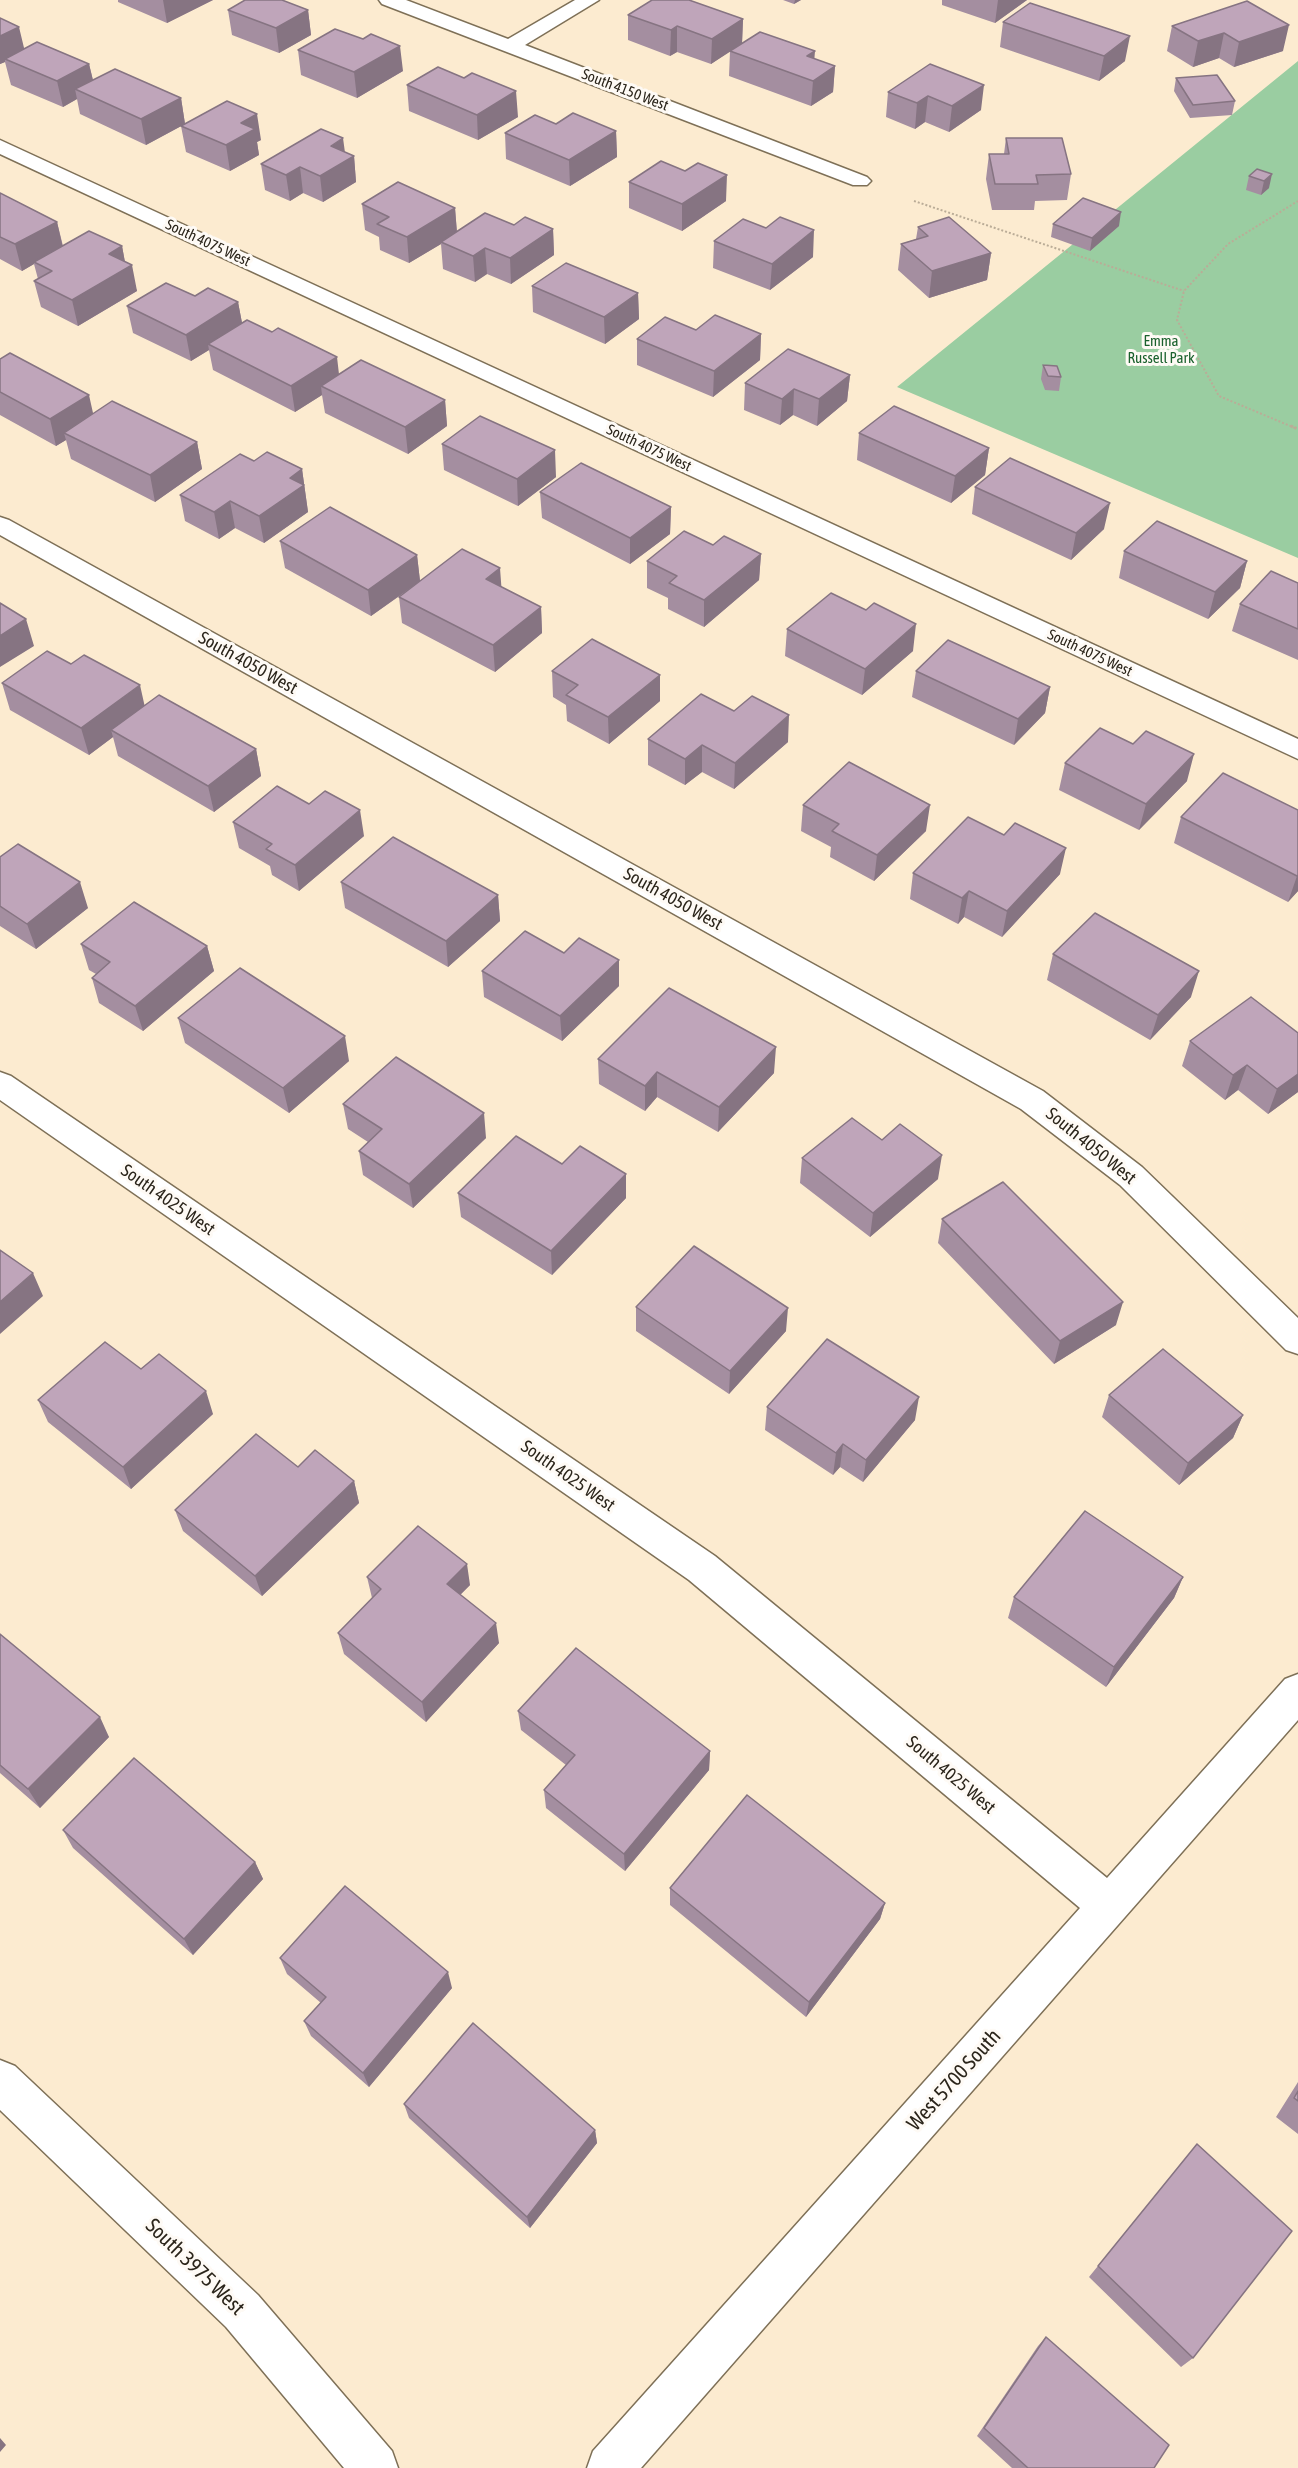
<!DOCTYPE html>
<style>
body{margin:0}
canvas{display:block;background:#fcebd0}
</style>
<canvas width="1298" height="2468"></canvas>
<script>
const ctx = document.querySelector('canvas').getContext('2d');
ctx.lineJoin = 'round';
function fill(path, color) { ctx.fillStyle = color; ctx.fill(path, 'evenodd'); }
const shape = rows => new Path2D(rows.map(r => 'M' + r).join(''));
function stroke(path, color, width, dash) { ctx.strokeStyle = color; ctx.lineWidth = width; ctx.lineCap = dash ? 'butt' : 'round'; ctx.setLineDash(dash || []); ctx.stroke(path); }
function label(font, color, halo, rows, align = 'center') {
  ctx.font = font + ' "Asap Condensed",sans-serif'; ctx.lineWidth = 6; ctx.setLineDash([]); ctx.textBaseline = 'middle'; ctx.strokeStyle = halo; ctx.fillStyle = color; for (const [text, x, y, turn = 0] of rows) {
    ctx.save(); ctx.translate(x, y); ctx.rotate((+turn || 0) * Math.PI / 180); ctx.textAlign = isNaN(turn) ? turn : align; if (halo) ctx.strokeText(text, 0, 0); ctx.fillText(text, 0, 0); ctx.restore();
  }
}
fill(shape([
 [1298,61,1298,558,897,387,1062,253]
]), '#9acda1');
const minor = shape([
 [379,0,406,0,508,39,575,0,599,0,525,45,867,177,871,181,867,185,853,185,382,4,379,0],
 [0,140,1298,739,1298,759,0,154,0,140],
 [0,517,9,520,1043,1091,1142,1167,1298,1318,1298,1354,1286,1350,1120,1185,1021,1109,0,535,0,517],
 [0,1072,11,1076,715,1556,1107,1878,1285,1679,1298,1674,1298,1720,641,2468,587,2468,593,2451,1080,1908,689,1580,0,1100,0,1072],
 [0,2060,15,2066,258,2295,392,2451,398,2468,344,2468,226,2327,0,2110,0,2060]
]);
stroke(minor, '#7e7057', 3);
stroke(shape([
 [914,201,1184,291],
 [1295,428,1219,396,1177,320,1184,291,1228,244,1298,201]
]), '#baac97', 2, [2, 2]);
stroke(shape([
 [1291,426,1298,429]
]), '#baac97', 3, [2, 2]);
fill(minor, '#fff');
fill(shape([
 [118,0,213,0,167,23,118,2],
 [783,0,801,0,794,4],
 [942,0,1027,0,995,23,942,5],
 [1247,1,1283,51,1234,67,1219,58,1193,67,1167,51,1172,26],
 [228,10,308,10,311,35,279,53,232,35],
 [628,15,743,19,742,43,814,59,835,66,833,92,811,106,729,76,730,51,711,64,677,52,670,56,628,40],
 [0,18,24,49,89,64,93,80,181,98,185,124,146,145,80,114,77,99,63,107,11,85,5,62,0,64],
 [1003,22,1125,61,1099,81,1000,47],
 [298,50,403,71,357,98,301,75],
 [930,64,981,110,949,132,925,122,915,129,886,117,888,92],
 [464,78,518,117,478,140,409,111,407,85],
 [1176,78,1235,101,1232,115,1190,118,1174,91],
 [556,124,616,131,617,157,570,186,506,159,505,133],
 [181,126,261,140,257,142,259,155,230,171,186,152],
 [1006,138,1071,174,1067,200,1035,201,1034,210,992,210,986,179,989,154,1004,154],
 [345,152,354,156,356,182,323,202,303,193,290,201,265,190,261,164],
 [1257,169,1269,188,1261,195,1246,190,1249,176],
 [629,182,726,201,682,231,629,208],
 [0,193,57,222,63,246,122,246,125,262,137,291,78,326,41,307,34,281,38,279,34,264,22,271,0,259],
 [362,204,455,208,457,232,514,225,553,229,554,255,511,284,487,274,475,282,443,269,441,244,409,263,380,250,379,237,365,230],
 [1053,224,1119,226,1090,251,1051,237],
 [918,227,991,253,987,280,929,298,898,270,901,244,916,239],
 [714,241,813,257,770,290,713,268],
 [532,286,638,293,639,319,605,344,533,312],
 [195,296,238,302,242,323,339,375,445,400,447,426,408,454,325,413,322,395,295,412,213,370,209,350,191,361,133,333,127,306],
 [696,330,761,334,760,360,713,397,637,365,637,339],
 [0,359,94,414,197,442,202,469,155,502,71,459,66,440,56,446,0,415],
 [1043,365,1061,377,1059,391,1045,390,1041,379],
 [850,375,847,401,817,426,793,415,780,425,744,410,745,383],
 [859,433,989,448,985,475,951,503,857,460],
 [442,444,556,477,518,506,444,470],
 [254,461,302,469,308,512,264,543,235,528,219,539,185,521,180,495],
 [975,487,1104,529,1071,560,972,514],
 [540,492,671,507,670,534,630,564,542,518],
 [280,541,417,555,420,581,501,587,541,607,542,633,495,672,402,623,399,597,408,590,371,616,285,568],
 [713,545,761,554,759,580,704,627,668,609,668,598,647,588,647,561],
 [1124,551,1247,561,1240,588,1208,619,1119,578],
 [1298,583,1298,660,1232,631,1240,604],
 [787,629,913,651,862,695,785,656],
 [552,671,660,701,609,744,567,721,566,705,553,697],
 [916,671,1050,687,1045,713,1014,745,912,697],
 [2,683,145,705,256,749,261,776,214,812,118,756,113,737,89,755,10,710],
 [648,739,788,742,734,789,702,772,685,785,648,765],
 [1065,763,1187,781,1139,830,1059,790],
 [803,805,926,831,874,881,830,857,831,847,801,831],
 [1298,810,1298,891,1288,902,1174,843,1181,817],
 [233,822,364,836,299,891,272,875,270,866,239,848],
 [0,857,88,908,36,949,0,926],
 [913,873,1060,874,1002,937,964,917,958,924,910,899],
 [341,882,498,895,500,921,448,967,345,908],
 [81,944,207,946,214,971,143,1031,99,1003,92,978,96,974,89,970],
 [1053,954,1191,997,1150,1040,1047,980],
 [482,971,619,986,562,1041,484,997],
 [178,1018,349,1061,289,1113,185,1043],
 [1298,1033,1298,1092,1268,1114,1238,1090,1225,1100,1182,1066,1190,1041],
 [598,1059,774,1073,718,1132,657,1097,645,1111,599,1084],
 [343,1104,486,1138,413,1208,363,1175,359,1151,368,1142,348,1129],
 [802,1158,938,1179,870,1237,800,1183],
 [562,1164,626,1174,626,1198,552,1275,461,1217,458,1193],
 [942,1219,1116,1325,1054,1364,938,1243],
 [636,1307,786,1331,729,1394,636,1331],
 [141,1369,213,1414,131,1489,48,1422,38,1400],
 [1109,1395,1243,1415,1233,1438,1179,1485,1102,1417],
 [767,1407,915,1420,863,1482,840,1467,833,1475,765,1430],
 [298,1467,354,1481,359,1503,262,1596,183,1531,175,1510],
 [367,1577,470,1585,460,1595,499,1643,426,1722,344,1654,338,1633,372,1598],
 [1183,1577,1174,1598,1106,1687,1008,1618,1014,1597],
 [0,1634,109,1737,40,1808,0,1773],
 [518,1711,710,1751,709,1770,625,1871,546,1808,544,1790,566,1765,521,1730],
 [63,1830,255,1862,263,1879,193,1955,73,1848],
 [670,1888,885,1903,880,1919,806,2017,670,1905],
 [280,1958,452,1988,369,2087,311,2036,304,2021,321,2003,287,1974],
 [1298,2082,1298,2134,1276,2117],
 [404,2104,595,2130,597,2143,530,2228,409,2118],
 [1197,2144,1193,2358,1181,2367,1089,2277],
 [1046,2337,1154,2468,1012,2468,977,2436,1038,2346]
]), '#a48ea0');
fill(shape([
 [163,0,213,0,167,23],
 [795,0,801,0,794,4],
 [998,0,1027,0,995,23],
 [308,10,311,35,279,53,276,28],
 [743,19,742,44,711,64,712,39],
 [1289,25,1283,51,1234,67,1239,42],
 [677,26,677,52,670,56,671,30],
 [19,27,25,52,5,59,5,62,0,64,0,36],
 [1224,33,1219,58,1193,67,1198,41],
 [1130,36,1125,61,1099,81,1104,56],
 [400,46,403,71,357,98,354,72],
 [815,51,813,76,807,56],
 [89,64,95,89,75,89,77,99,63,107,57,81],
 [835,66,833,92,811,106,813,81],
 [984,85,981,110,949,132,952,106],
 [516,91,518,117,478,140,477,115],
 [928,96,925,122,915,129,917,103],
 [181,98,185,124,146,145,141,119],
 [257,114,261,140,257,142,259,155,230,171,226,145,241,123],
 [616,131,617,157,570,186,569,160],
 [343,138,346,160,354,156,356,182,323,202,320,176,331,146],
 [300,167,303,193,290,201,286,175],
 [1272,174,1269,188,1261,195,1264,181],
 [727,175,726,201,682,231,682,204],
 [455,208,457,234,441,242,441,244,409,263,407,237],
 [1121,212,1119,226,1090,251,1092,238],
 [57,222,63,248,34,262,34,264,22,271,15,244],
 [553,229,554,255,511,284,510,258],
 [814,230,813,257,770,290,772,264],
 [122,246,126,268,132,265,137,291,78,326,72,300,109,254],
 [485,248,487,274,475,282,473,256],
 [991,253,987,280,929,298,932,271],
 [638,293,639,319,605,344,604,317],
 [238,302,243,328,208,344,209,350,191,361,186,335],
 [761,334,760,360,713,397,714,371],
 [337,357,340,383,321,386,322,395,295,412,291,386],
 [850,375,847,401,817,426,819,399],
 [794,389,793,415,780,425,782,399],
 [89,395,95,422,64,433,66,440,56,446,50,419],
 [445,400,447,426,408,454,405,427],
 [197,442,202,469,155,502,150,475],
 [989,448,985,475,951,503,955,476],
 [555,450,556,477,518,506,517,479],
 [302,469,308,512,264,543,259,516,290,478],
 [230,501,235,528,219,539,214,512],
 [1110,503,1104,529,1071,560,1076,533],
 [671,507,670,534,630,564,630,538],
 [761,554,759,580,704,627,704,600],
 [417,555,420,581,371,616,368,590],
 [1247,561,1240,588,1208,619,1215,592],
 [500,568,502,595,486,579],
 [541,607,542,633,495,672,493,645],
 [26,619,34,646,0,667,0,636],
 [916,624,913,651,862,695,865,669],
 [660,675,660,701,609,744,608,717],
 [140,685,146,712,111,730,113,737,89,755,81,728],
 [1050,687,1045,713,1014,745,1018,719],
 [789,715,788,742,734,789,735,763],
 [702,745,702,772,685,785,685,759],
 [256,749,261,776,214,812,208,786],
 [1194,754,1187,781,1139,830,1146,804],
 [930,805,926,831,874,881,877,855],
 [360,810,364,836,299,891,295,865],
 [1066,848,1060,874,1002,937,1007,911],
 [1298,875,1298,891,1288,902,1297,876],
 [80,882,88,908,36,949,27,924],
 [969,891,964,917,958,924,962,898],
 [498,895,500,921,448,967,446,941],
 [207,946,214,971,143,1031,135,1006],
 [619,960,619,986,562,1041,560,1016],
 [1199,971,1191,997,1150,1040,1158,1015],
 [345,1036,349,1061,289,1113,283,1088],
 [776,1047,774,1073,718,1132,719,1107],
 [1247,1065,1238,1090,1225,1100,1233,1075],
 [657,1072,657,1097,645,1111,645,1086],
 [1298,1074,1298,1092,1268,1114,1277,1089],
 [484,1113,486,1138,413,1208,409,1184],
 [942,1155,938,1179,870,1237,873,1213],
 [626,1174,626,1198,552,1275,551,1251],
 [33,1273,43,1296,0,1334,0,1302],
 [1123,1302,1116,1325,1054,1364,1060,1341],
 [788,1308,786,1331,729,1394,730,1371],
 [206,1391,213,1414,131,1489,123,1467],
 [919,1397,915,1420,863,1482,866,1460],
 [1243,1415,1233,1438,1179,1485,1188,1463],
 [843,1444,840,1467,833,1475,836,1453],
 [354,1481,359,1503,262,1596,255,1576],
 [467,1564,470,1585,450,1605,447,1584],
 [1183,1577,1174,1598,1106,1687,1114,1667],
 [496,1623,499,1643,426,1722,422,1702],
 [100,1717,109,1737,40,1808,28,1789],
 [710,1751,709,1770,625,1871,624,1854],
 [255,1862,263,1879,193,1955,184,1939],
 [885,1903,880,1919,806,2017,809,2002],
 [448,1972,452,1988,369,2087,363,2073],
 [595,2130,597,2143,530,2228,527,2217],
 [0,2438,6,2445,0,2452]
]), '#867482');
const building = shape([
 [245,0,282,0,308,10,276,28,228,10,245,0],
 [652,0,689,0,743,19,712,39,677,26,671,30,628,15,652,0],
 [1247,1,1289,25,1239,42,1224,33,1198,41,1172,26,1247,1],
 [1030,3,1130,36,1104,56,1003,22,1030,3],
 [0,18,19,27,0,36,0,18],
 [335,29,363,39,371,34,400,46,354,72,298,50,335,29],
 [760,32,815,51,807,56,835,66,813,81,730,51,760,32],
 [37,42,89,64,57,81,5,59,37,42],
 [930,64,984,85,952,106,928,96,917,103,888,92,930,64],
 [438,67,464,78,472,73,516,91,477,115,407,85,438,67],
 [115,69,181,98,141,119,75,89,115,69],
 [1217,75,1235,101,1193,105,1176,78,1217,75],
 [227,101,257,114,241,123,255,129,226,145,181,126,227,101],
 [573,113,616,131,569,160,505,133,535,115,556,124,573,113],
 [321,129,343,138,331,146,354,156,320,176,300,167,286,175,261,164,321,129],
 [1006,138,1062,138,1071,174,1036,175,1038,184,995,184,989,154,1009,154,1006,138],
 [661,161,685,171,698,163,727,175,682,204,629,182,661,161],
 [1257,169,1272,174,1264,181,1249,176,1257,169],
 [398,182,455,208,407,237,377,224,389,217,362,204,398,182],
 [0,193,57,222,15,244,0,237,0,193],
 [1083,198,1121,212,1092,238,1053,224,1083,198],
 [485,213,514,225,525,217,553,229,510,258,485,248,473,256,441,242,485,213],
 [780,217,814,230,772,264,714,241,743,219,766,228,780,217],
 [949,217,991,253,932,271,901,244,928,236,918,227,949,217],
 [89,231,122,246,109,254,132,265,72,300,34,281,52,271,34,262,89,231],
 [566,263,638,293,604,317,532,286,566,263],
 [166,283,195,296,208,288,238,302,186,335,127,306,166,283],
 [715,315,761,334,714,371,637,339,665,317,696,330,715,315],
 [247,320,272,332,278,328,337,357,291,386,208,344,247,320],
 [788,349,850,375,819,399,794,389,782,399,745,383,788,349],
 [10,353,89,395,50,419,0,392,0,359,10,353],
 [361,360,445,400,405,427,321,386,361,360],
 [1043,365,1057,366,1061,377,1048,376,1043,365],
 [112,401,197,442,150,475,64,433,112,401],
 [894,406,989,448,955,476,859,433,894,406],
 [480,416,555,450,517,479,442,444,480,416],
 [267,452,302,469,290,478,304,485,259,516,230,501,214,512,180,495,240,454,254,461,267,452],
 [1010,458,1110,503,1076,533,975,487,1010,458],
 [581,463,671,507,630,538,540,492,581,463],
 [330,507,417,555,368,590,280,541,330,507],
 [1157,521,1247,561,1215,592,1124,551,1157,521],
 [684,531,713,545,724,536,761,554,704,600,669,583,677,576,647,561,684,531],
 [462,549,500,568,486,579,541,607,493,645,399,597,462,549],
 [1271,571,1298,583,1298,629,1240,604,1271,571],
 [831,593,866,610,874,603,916,624,865,669,787,629,831,593],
 [0,603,26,619,0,636,0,603],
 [592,639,660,675,608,717,566,695,578,685,552,671,592,639],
 [948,640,1050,687,1018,719,916,671,948,640],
 [47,651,71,664,84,655,140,685,81,728,2,683,47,651],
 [701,694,734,711,752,696,789,715,735,763,702,745,685,759,648,739,701,694],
 [159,695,256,749,208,786,111,730,159,695],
 [1100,728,1133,744,1146,731,1194,754,1146,804,1065,763,1100,728],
 [849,762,930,805,877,855,832,831,839,824,803,805,849,762],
 [1223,773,1298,810,1298,875,1297,876,1181,817,1223,773],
 [277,786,309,804,325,791,360,810,295,865,266,849,272,844,233,822,277,786],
 [968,817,1004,835,1015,823,1066,848,1007,911,969,891,962,898,913,873,968,817],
 [393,837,498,895,446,941,341,882,393,837],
 [18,844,80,882,27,924,0,906,0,857,18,844],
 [134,902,207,946,135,1006,92,978,110,962,81,944,134,902],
 [1095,913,1199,971,1158,1015,1053,954,1095,913],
 [525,931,564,953,579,938,619,960,560,1016,482,971,525,931],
 [240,968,345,1036,283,1088,178,1018,240,968],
 [669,988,776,1047,719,1107,657,1072,645,1086,598,1059,669,988],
 [1251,997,1298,1033,1298,1074,1277,1089,1247,1065,1233,1075,1190,1041,1251,997],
 [396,1057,484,1113,409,1184,359,1151,382,1129,343,1104,396,1057],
 [852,1118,882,1140,900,1124,942,1155,873,1213,802,1158,852,1118],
 [516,1136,562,1164,580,1146,626,1174,551,1251,458,1193,516,1136],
 [1003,1182,1123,1302,1060,1341,942,1219,1003,1182],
 [694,1246,788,1308,730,1371,636,1307,694,1246],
 [0,1250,33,1273,0,1302,0,1250],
 [827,1339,919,1397,866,1460,843,1444,836,1453,767,1407,827,1339],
 [105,1342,141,1369,159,1354,206,1391,123,1467,38,1400,105,1342],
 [1163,1349,1243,1415,1188,1463,1109,1395,1163,1349],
 [256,1434,298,1467,315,1450,354,1481,255,1576,175,1510,256,1434],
 [1085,1511,1183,1577,1114,1667,1014,1597,1085,1511],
 [418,1526,467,1564,447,1584,496,1623,422,1702,338,1633,381,1589,367,1577,418,1526],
 [0,1634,100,1717,28,1789,0,1765,0,1634],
 [576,1648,710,1751,624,1854,544,1790,575,1755,518,1711,576,1648],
 [134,1758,255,1862,184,1939,63,1830,134,1758],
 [747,1795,885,1903,809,2002,670,1888,747,1795],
 [345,1886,448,1972,363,2073,304,2021,326,1997,280,1958,345,1886],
 [473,2023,595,2130,527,2217,404,2104,473,2023],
 [1298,2091,1298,2101,1294,2098,1298,2091],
 [1197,2144,1292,2231,1193,2358,1098,2266,1197,2144],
 [1046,2337,1169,2445,1154,2468,1028,2468,984,2428,1046,2337]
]);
fill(building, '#bfa5ba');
stroke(building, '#867482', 1.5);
label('15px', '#2b251b', '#fefaf5', [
 ["South 4150 West",625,90,21],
 ["South 4075 West",208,243,25],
 ["South 4075 West",649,448,25],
 ["South 4075 West",1090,653,25]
]);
label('15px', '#1a612d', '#fefaf5', [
 ["Emma",1161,341],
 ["Russell Park",1161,358]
]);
label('18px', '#2b251b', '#fefaf5', [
 ["South 4050 West",248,663,29],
 ["South 4050 West",673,899,29],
 ["South 4050 West",1091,1146,39],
 ["South 4025 West",168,1200,35],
 ["South 4025 West",568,1476,35],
 ["South 4025 West",951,1775,40]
]);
label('21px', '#2b251b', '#fefaf5', [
 ["West 5700 South",954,2080,-48],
 ["South 3975 West",195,2267,44]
]);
</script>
